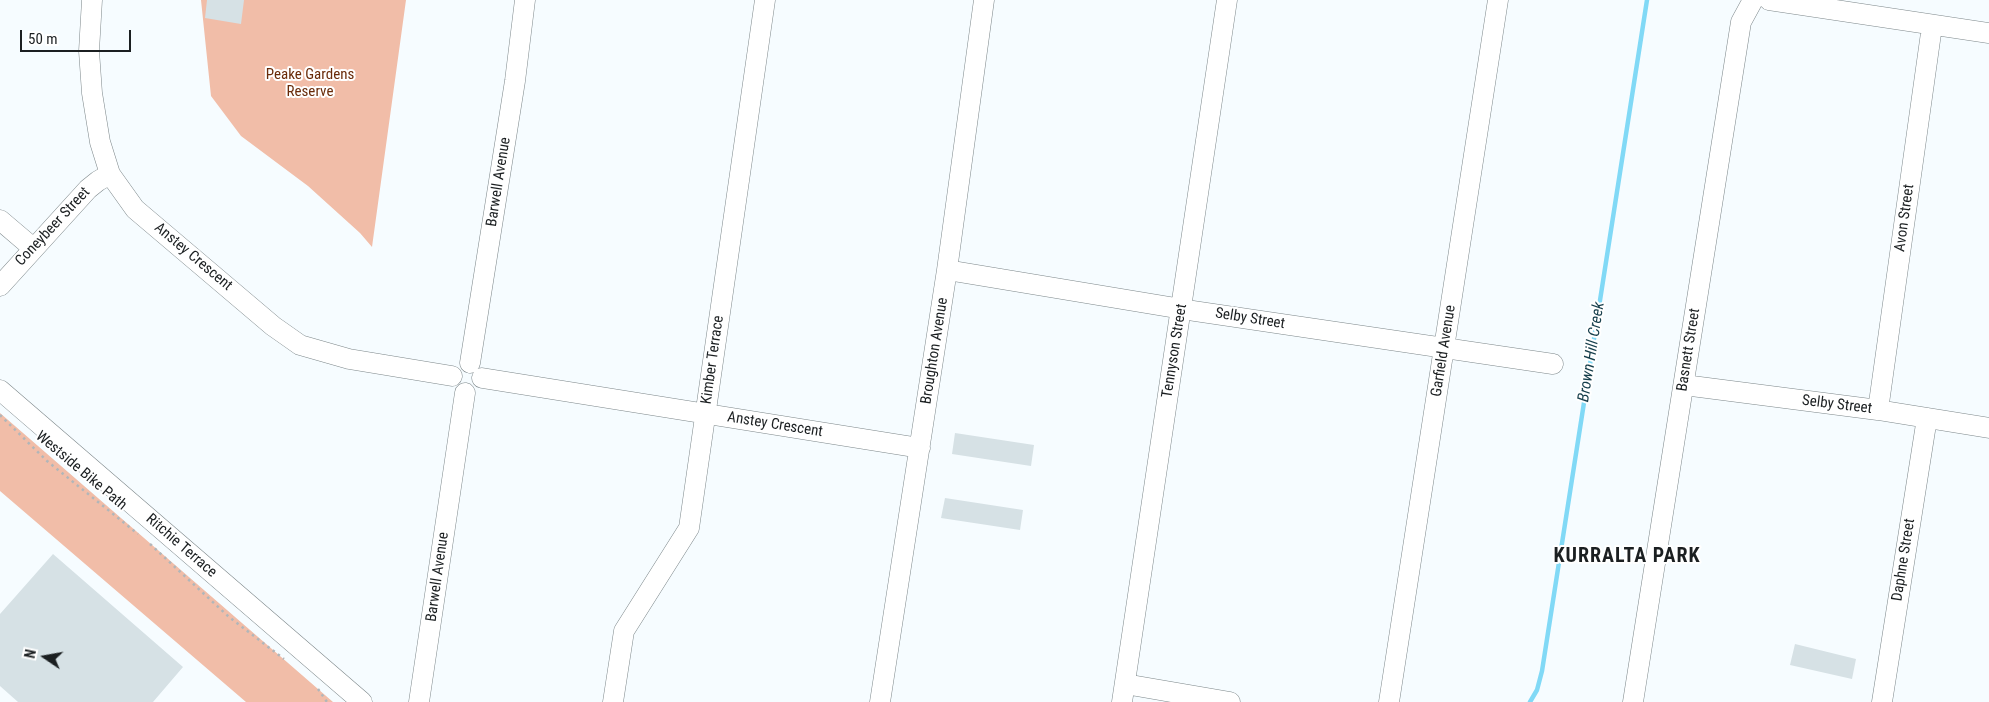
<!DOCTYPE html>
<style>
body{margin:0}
#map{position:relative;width:1989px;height:702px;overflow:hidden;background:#f6fcff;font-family:"Roboto Condensed",sans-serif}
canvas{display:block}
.north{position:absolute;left:20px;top:632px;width:50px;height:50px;-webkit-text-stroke:4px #fff;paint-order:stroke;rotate:282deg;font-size:14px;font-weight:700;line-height:20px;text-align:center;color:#1b1f21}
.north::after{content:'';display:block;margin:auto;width:18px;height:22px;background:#1b1f21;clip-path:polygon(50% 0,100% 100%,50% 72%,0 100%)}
.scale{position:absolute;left:20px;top:30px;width:111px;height:22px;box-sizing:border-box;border:2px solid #1b1f21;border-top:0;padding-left:6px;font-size:15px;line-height:18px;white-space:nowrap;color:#1b1f21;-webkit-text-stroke:4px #fff;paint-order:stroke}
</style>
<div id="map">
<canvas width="1989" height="702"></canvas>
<div class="north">N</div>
<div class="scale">50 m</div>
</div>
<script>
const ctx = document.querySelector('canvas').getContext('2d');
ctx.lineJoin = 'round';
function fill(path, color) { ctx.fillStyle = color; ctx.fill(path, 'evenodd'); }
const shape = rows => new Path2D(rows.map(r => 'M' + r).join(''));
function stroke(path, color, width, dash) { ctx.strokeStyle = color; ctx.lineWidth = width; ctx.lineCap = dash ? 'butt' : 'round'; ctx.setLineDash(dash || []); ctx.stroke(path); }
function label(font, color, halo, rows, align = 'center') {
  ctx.font = font + ' "Roboto Condensed",sans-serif'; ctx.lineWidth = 4; ctx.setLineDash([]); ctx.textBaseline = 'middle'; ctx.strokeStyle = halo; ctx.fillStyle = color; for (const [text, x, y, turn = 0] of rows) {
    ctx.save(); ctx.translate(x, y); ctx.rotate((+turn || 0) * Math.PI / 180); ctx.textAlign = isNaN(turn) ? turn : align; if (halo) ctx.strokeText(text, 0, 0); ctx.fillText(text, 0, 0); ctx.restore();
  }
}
fill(shape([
 [201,0,406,0,372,247,360,233,308,186,241,136,211,96],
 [0,413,333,702,246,702,0,491]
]), '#f1bda8');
stroke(shape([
 [1530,702,1537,690,1542,671,1647,0]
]), '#81d9f6', 4.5);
fill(shape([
 [207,0,244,0,241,24,205,18],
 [955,433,1034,445,1031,466,952,454],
 [945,498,1023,510,1020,530,941,518],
 [53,554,183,667,153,702,18,702,0,686,0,614],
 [1795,644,1856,659,1852,679,1790,665]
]), '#d6e1e5');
const minor = shape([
 [92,0,89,51,92,93,100,142,110,174,135,209,273,326,300,345,349,359,452,376],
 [1769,0,1989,33],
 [0,220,33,248],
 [947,270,1194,311,1553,364],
 [0,286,88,189,98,181,110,174],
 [470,363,515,81,525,0],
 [482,378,920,448],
 [1684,385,1878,410,1989,428],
 [0,390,362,702],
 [1878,410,1932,26],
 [1125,684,1230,702],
 [419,702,465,393],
 [613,702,624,631,689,528,765,0],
 [880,702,947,270,984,0],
 [1122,702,1227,0],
 [1389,702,1498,0],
 [1633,702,1741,22,1753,0],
 [1882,702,1927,418]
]);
stroke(minor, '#7d878a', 21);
stroke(shape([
 [0,415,47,461,138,534],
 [150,544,229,617,284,659],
 [318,689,327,702]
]), '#b1b6b9', 2.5, [2.5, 4]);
stroke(minor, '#fff', 20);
label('15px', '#692b09', '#fff', [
 ["Peake Gardens",310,75],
 ["Reserve",310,92]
]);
label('15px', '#1b1f21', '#fff', [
 ["Barwell Avenue",499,182,-81],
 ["Avon Street",1905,218,-82],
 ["Coneybeer Street",53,227,-47],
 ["Anstey Crescent",193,257,40],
 ["Selby Street",1250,319,9],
 ["Basnett Street",1689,350,-81],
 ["Broughton Avenue",935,351,-81],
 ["Tennyson Street",1175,351,-81],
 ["Garfield Avenue",1444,351,-81],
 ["Kimber Terrace",713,360,-82],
 ["Selby Street",1837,405,7],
 ["Anstey Crescent",775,425,9],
 ["Westside Bike Path",81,471,40],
 ["Ritchie Terrace",181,546,41],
 ["Daphne Street",1904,560,-81],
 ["Barwell Avenue",438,577,-82]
]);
label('italic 16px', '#163e4b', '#fff', [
 ["Brown Hill Creek",1592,352,-81]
]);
ctx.letterSpacing = '1px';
label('bold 20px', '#1b1f21', '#fff', [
 ["KURRALTA PARK",1627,557]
]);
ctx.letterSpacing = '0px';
</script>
